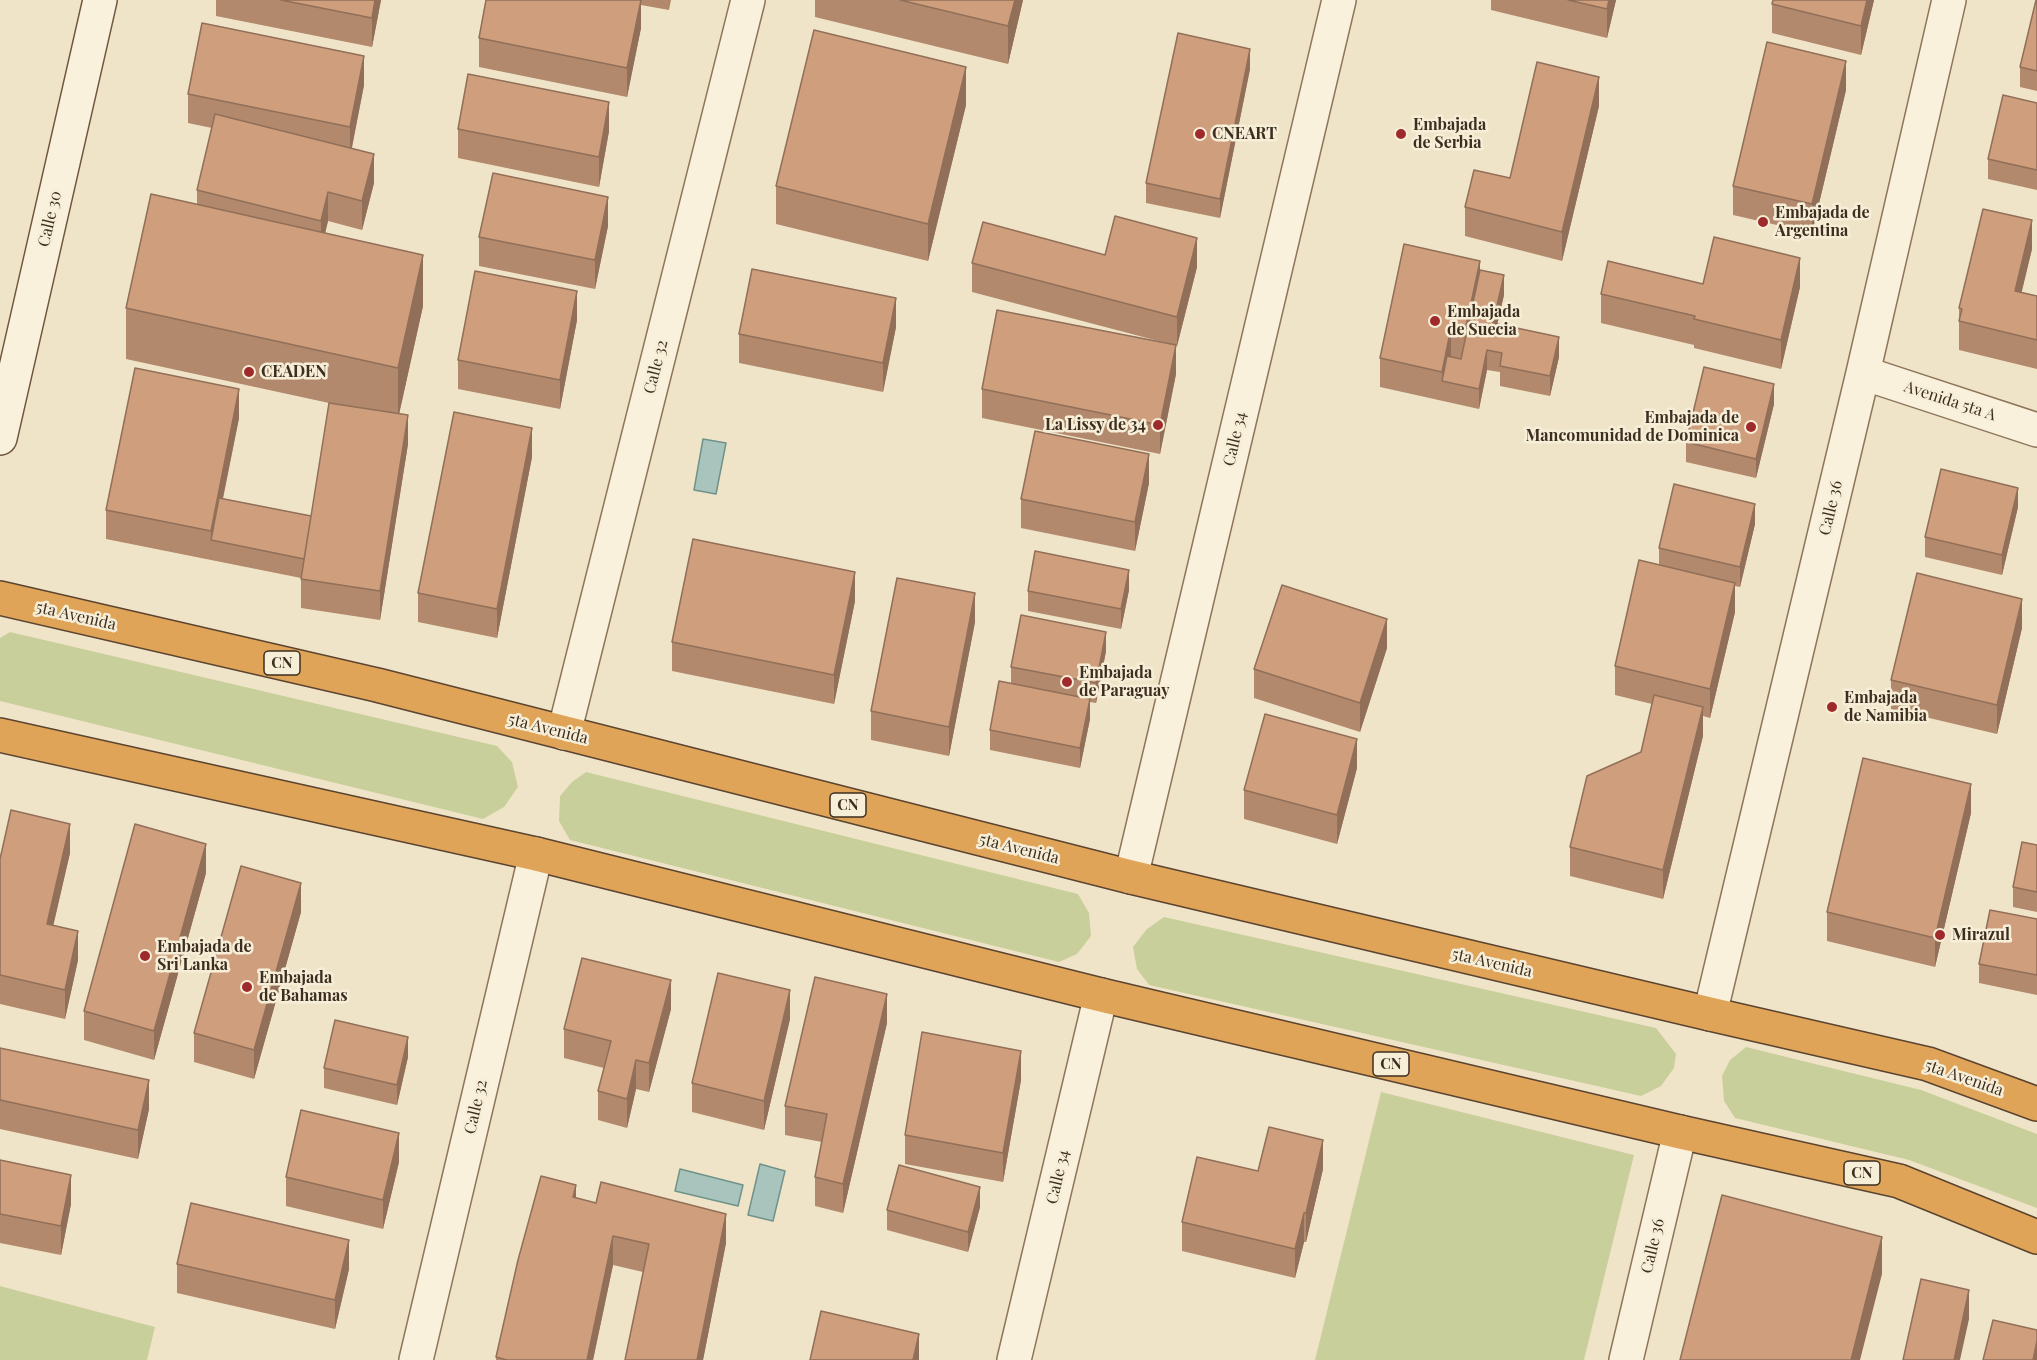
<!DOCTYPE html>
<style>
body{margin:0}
canvas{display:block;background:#f0e4c8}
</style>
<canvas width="2037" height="1360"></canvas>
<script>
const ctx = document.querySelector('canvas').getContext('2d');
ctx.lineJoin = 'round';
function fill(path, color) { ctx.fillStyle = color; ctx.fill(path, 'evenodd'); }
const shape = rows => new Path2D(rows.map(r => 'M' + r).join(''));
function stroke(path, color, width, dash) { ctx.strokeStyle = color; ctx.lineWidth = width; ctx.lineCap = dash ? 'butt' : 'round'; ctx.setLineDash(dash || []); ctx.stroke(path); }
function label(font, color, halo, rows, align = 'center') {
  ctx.font = font + ' "Playfair Display",serif'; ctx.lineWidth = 5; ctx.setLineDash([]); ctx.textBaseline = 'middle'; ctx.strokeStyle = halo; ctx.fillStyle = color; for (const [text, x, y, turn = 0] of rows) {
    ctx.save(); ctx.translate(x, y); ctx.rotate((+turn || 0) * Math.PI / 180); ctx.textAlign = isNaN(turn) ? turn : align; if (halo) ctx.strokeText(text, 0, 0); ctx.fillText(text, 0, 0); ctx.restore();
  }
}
fill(shape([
 [10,632,497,746,512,762,518,787,504,807,483,819,0,701,0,638],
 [586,772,1078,894,1089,913,1091,936,1077,954,1059,962,570,840,559,821,560,796,572,782],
 [1164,917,1656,1028,1676,1054,1674,1068,1661,1086,1641,1096,1149,985,1137,969,1133,947,1147,929],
 [1746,1047,1921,1090,2037,1134,2037,1208,1909,1160,1735,1118,1724,1101,1722,1076,1730,1060],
 [1381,1092,1634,1155,1584,1360,1315,1360],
 [0,1286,155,1327,147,1360,0,1360]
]), '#c9cf9b');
const water = shape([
 [703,439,726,443,716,494,694,490,703,439],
 [760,1164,785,1171,773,1221,748,1215,760,1164],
 [680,1169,743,1185,738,1206,675,1191,680,1169]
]);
fill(water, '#a9c4bc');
stroke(water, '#6f938a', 1.5);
const street = shape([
 [1863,373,2037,430],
 [564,733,748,0],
 [1131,877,1339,0],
 [1710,1014,1863,373,1949,0],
 [416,1360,536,854],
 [1014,1360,1101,995],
 [1626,1360,1680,1132]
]);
const secondary = shape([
 [0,438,100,0]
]);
const highway = shape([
 [0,598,377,685,1131,877,1710,1014,1928,1064,2037,1104],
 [0,735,536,854,1101,995,1680,1132,1899,1181,2037,1237]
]);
stroke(street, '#8d765c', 36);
stroke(secondary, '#6f573f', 36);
stroke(highway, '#5b4430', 36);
stroke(street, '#faf1dc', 33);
stroke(secondary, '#faf1dc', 33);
stroke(highway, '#e0a458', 33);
fill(shape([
 [216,0,381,0,372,47,216,16],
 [486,0,671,0,669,10,641,5,641,28,627,97,479,67,479,38],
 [815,0,1023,0,1008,64,815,17],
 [1491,0,1616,0,1607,38,1491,10],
 [1773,0,1874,0,1861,55,1772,33,1772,4],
 [2037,0,2037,91,2020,87,2020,67],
 [1250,69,1220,218,1146,203,1146,183],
 [364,85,352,148,374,183,362,230,328,221,325,233,423,306,399,414,408,444,380,620,301,608,301,578,106,539,106,510,239,418,223,499,311,516,329,403,126,359,126,308,197,204,197,190,212,128,188,123,188,94],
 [1846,90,1812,233,1733,215,1733,186],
 [2037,103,2037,190,1988,179,1988,159],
 [966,105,928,261,776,224,776,186],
 [1599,106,1562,261,1465,236,1465,207,1510,178],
 [458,129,609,131,599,187,458,158],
 [608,226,595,289,479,266,479,237],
 [2032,249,2021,293,2037,296,2037,369,1959,350,1959,308],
 [1105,255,1197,267,1177,346,1176,346,1176,374,1160,454,982,418,982,389,1166,343,972,292,972,263],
 [1480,270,1504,295,1497,324,1559,357,1550,396,1500,386,1500,372,1487,370,1479,409,1380,387,1380,358],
 [1703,284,1800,287,1781,369,1694,348,1694,345,1601,323,1601,294],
 [577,320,560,409,458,389,458,360],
 [896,327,883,392,739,363,739,334],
 [1774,404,1756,478,1686,462,1686,442],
 [532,457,497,638,418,622,418,593],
 [1149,483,1135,551,1021,528,1021,499],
 [2018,507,2002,575,1925,557,1925,537],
 [1755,524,1740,587,1735,586,1735,612,1710,718,1703,716,1703,736,1663,899,1570,876,1570,847,1641,752,1652,704,1615,695,1615,666,1659,565,1659,548],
 [1129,590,1121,629,1028,611,1028,591],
 [855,601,834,704,672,671,672,642],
 [975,622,949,756,871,740,871,711],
 [2022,628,1997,734,1891,709,1891,680],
 [1387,648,1360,732,1254,698,1254,669],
 [1106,651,1096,703,1090,702,1090,719,1080,768,990,750,990,730,1011,683,1011,667],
 [1357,768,1337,844,1244,819,1244,790],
 [1971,813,1935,967,1827,941,1827,912],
 [2037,845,2037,912,2013,907,2013,887],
 [70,853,53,925,78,960,65,1019,0,1004,0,859],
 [206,873,154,1060,84,1040,84,1011],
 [301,912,254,1079,194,1062,194,1033],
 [2037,919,2037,995,1979,983,1979,964],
 [671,1009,649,1092,636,1089,627,1128,598,1120,598,1091,604,1068,564,1058,564,1029],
 [790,1019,764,1130,692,1112,692,1083],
 [887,1023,843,1213,815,1206,815,1177,822,1142,785,1135,785,1106],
 [0,1048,149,1109,138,1159,0,1129],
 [408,1057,397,1105,324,1088,324,1068],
 [1021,1080,1003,1182,905,1164,905,1135],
 [0,1160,71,1204,61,1255,0,1243],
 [399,1162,383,1229,286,1206,286,1177],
 [1323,1169,1306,1242,1304,1242,1295,1278,1182,1251,1182,1222],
 [576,1198,726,1243,703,1360,625,1360,643,1272,613,1265,593,1360,496,1360,496,1357],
 [980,1207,968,1252,887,1230,887,1210],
 [177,1264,349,1269,335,1329,177,1293]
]), '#b2896c');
fill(shape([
 [375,0,381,0,372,47,372,18],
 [641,0,641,28,627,97,627,68],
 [1015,0,1023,0,1008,64,1008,26],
 [1609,0,1616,0,1607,38,1607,9],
 [1867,0,1874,0,1861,55,1861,26],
 [1250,49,1250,69,1220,218,1220,199],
 [364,56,364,85,350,156,350,127],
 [1846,61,1846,90,1812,233,1812,204],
 [966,67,966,105,928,261,928,224],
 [1599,77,1599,106,1562,261,1562,232],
 [609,102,609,131,599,187,599,157],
 [374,154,374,183,362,230,362,201],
 [328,192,328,221,321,250,321,221],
 [608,197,608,226,595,289,595,260],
 [2032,220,2032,249,2015,320,2015,291],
 [1197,238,1197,267,1177,346,1177,317],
 [423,255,423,306,398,419,398,368],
 [1800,258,1800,287,1781,369,1781,340],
 [1480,261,1480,290,1465,360,1465,331],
 [1504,275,1504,295,1493,343,1493,323],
 [577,291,577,320,560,409,560,380],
 [896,298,896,327,883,392,883,363],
 [1451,328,1451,357,1442,381,1442,372],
 [1559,337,1559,357,1550,396,1550,376],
 [1176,345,1176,374,1160,454,1160,425],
 [1487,350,1487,370,1479,409,1479,389],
 [1774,384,1774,404,1756,478,1756,459],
 [239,389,239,418,214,541,211,540,211,560,211,531],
 [408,415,408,444,380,620,380,591],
 [532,428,532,457,497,638,497,609],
 [1149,454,1149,483,1135,551,1135,522],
 [2018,488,2018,507,2002,575,2002,555],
 [1755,504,1755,524,1740,587,1740,567],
 [1129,570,1129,590,1121,629,1121,609],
 [855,572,855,601,834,704,834,675],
 [1735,583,1735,612,1710,718,1710,689],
 [975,593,975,622,949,756,949,727],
 [2022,599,2022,628,1997,734,1997,705],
 [1387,619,1387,648,1360,732,1360,703],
 [1106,632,1106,651,1096,703,1096,683],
 [1090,699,1090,719,1080,768,1080,748],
 [1703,707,1703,736,1663,899,1663,870],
 [1357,739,1357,768,1337,844,1337,815],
 [1971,784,1971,813,1935,967,1935,938],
 [70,824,70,853,47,953,47,924],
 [206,844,206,873,154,1060,154,1031],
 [301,883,301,912,254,1079,254,1050],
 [78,931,78,960,65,1019,65,990],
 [671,980,671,1009,649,1092,649,1063],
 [790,990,790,1019,764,1130,764,1101],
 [887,994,887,1023,843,1213,843,1184],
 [408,1037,408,1057,397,1105,397,1085],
 [1021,1051,1021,1080,1003,1182,1003,1153],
 [636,1060,636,1089,627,1128,627,1099],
 [149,1080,149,1109,138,1159,138,1130],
 [399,1133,399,1162,383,1229,383,1200],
 [1323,1140,1323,1169,1306,1242,1306,1213],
 [71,1175,71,1204,61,1255,61,1226],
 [576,1185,576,1214,573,1197],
 [980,1187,980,1207,968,1252,968,1232],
 [1304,1213,1304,1242,1295,1278,1295,1249],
 [726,1214,726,1243,703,1360,697,1360],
 [613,1236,613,1265,593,1360,587,1360],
 [1882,1237,1882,1274,1860,1360,1851,1360],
 [349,1240,349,1269,335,1329,335,1300],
 [1969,1290,1969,1319,1960,1360,1954,1360],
 [919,1334,919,1360,913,1360],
 [2037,1341,2037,1360,2033,1360]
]), '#916f58');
const building = shape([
 [281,0,375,0,372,18,281,0],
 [486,0,641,0,627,68,479,38,486,0],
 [900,0,1015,0,1008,26,900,0],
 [1568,0,1609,0,1607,9,1568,0],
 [1773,0,1867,0,1861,26,1772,4,1773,0],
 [2036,0,2037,0,2037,71,2020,67,2036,0],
 [202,23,364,56,350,127,188,94,202,23],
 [814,30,966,67,928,224,776,186,814,30],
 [1178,33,1250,49,1220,199,1146,183,1178,33],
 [1767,42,1846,61,1812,204,1733,186,1767,42],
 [1537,62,1599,77,1562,232,1465,207,1474,170,1510,178,1537,62],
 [468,74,609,102,599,157,458,129,468,74],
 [2003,95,2037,103,2037,170,1988,159,2003,95],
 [215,114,374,154,362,201,328,192,321,221,197,190,215,114],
 [493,173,608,197,595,260,479,237,493,173],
 [151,194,423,255,398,368,126,308,151,194],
 [1983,209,2032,220,2015,291,2037,296,2037,340,1959,321,1962,309,1959,308,1983,209],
 [1115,216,1197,238,1177,317,972,263,983,222,1105,255,1115,216],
 [1714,237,1800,258,1781,340,1694,319,1695,316,1601,294,1608,261,1703,284,1714,237],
 [1404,244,1480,261,1465,331,1451,328,1442,372,1380,358,1404,244],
 [752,269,896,298,883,363,739,334,752,269],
 [1480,270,1504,275,1493,323,1559,337,1550,376,1500,366,1502,353,1487,350,1479,389,1442,381,1447,356,1461,359,1480,270],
 [475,271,577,291,560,380,458,360,475,271],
 [997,310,1176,345,1160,425,982,389,997,310],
 [1704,367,1774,384,1756,459,1686,442,1704,367],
 [135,368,239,389,211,531,106,510,135,368],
 [329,403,408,415,380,591,301,579,329,403],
 [454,412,532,428,497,609,418,593,454,412],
 [1035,431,1149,454,1135,522,1021,499,1035,431],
 [1941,469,2018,488,2002,555,1925,537,1941,469],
 [1674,484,1755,504,1740,567,1659,548,1674,484],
 [219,498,311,516,304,559,211,540,219,498],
 [693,539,855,572,834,675,672,642,693,539],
 [1035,551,1129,570,1121,609,1028,591,1035,551],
 [1639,560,1735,583,1710,689,1615,666,1639,560],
 [1917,573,2022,599,1997,705,1891,680,1917,573],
 [897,578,975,593,949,727,871,711,897,578],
 [1282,585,1387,619,1360,703,1254,669,1282,585],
 [1021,615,1106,632,1096,683,1011,667,1021,615],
 [999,681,1090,699,1080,748,990,730,999,681],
 [1654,695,1703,707,1663,870,1570,847,1587,776,1641,752,1654,695],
 [1265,714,1357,739,1337,815,1244,790,1265,714],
 [1863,758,1971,784,1935,938,1827,912,1863,758],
 [11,810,70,824,47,924,78,931,65,990,0,975,0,859,11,810],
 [135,824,206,844,154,1031,84,1011,135,824],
 [2022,842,2037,845,2037,892,2013,887,2022,842],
 [241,866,301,883,254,1050,194,1033,241,866],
 [1990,910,2037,919,2037,975,1979,964,1990,910],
 [582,958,671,980,649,1063,636,1060,627,1099,598,1091,611,1041,564,1029,582,958],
 [718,973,790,990,764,1101,692,1083,718,973],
 [815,977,887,994,843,1184,815,1177,827,1114,785,1106,815,977],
 [335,1020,408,1037,397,1085,324,1068,335,1020],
 [922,1032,1021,1051,1003,1153,905,1135,922,1032],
 [0,1048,149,1080,138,1130,0,1100,0,1048],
 [301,1110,399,1133,383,1200,286,1177,301,1110],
 [1269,1127,1323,1140,1306,1213,1304,1213,1295,1249,1182,1222,1197,1157,1258,1171,1269,1127],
 [0,1160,71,1175,61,1226,0,1214,0,1160],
 [899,1165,980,1187,968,1232,887,1210,899,1165],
 [541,1176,576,1185,573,1197,596,1203,601,1182,726,1214,697,1360,625,1360,649,1244,613,1236,587,1360,507,1360,496,1357,518,1260,541,1176],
 [1722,1195,1882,1237,1851,1360,1680,1360,1722,1195],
 [191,1203,349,1240,335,1300,177,1264,191,1203],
 [1921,1279,1969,1290,1954,1360,1903,1360,1921,1279],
 [821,1311,919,1334,913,1360,810,1360,821,1311],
 [1993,1320,2037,1330,2037,1341,2033,1360,1983,1360,1993,1320]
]);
fill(building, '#cf9f7d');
stroke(building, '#916f58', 1.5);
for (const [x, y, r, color] of [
 [1200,134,6,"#9e2a2b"],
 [1401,134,6,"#9e2a2b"],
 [1763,222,6,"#9e2a2b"],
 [1435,321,6,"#9e2a2b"],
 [249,372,6,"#9e2a2b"],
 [1158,425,6,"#9e2a2b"],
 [1751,427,6,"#9e2a2b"],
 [1067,682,6,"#9e2a2b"],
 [1832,707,6,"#9e2a2b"],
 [1940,935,6,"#9e2a2b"],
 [145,956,6,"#9e2a2b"],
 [247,987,6,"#9e2a2b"]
]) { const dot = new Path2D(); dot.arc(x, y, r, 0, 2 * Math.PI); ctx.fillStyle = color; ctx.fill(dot); stroke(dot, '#f7eed8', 2); }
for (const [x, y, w] of [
 [282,663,36],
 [848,805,36],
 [1391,1064,36],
 [1862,1173,36]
]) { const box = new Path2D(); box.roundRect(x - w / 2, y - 12, w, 24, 4.5); ctx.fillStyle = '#f7eed8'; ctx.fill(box); stroke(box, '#3d2e20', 1.5); }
label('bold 15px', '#3d2e20', null, [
 ["CN",282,663],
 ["CN",848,805],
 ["CN",1391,1064],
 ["CN",1862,1173]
]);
label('bold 16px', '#3d2e20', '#f7eed8', [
 ["Embajada",1413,125],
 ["de Serbia",1413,143],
 ["CNEART",1212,134],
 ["Embajada de",1775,213],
 ["Argentina",1775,231],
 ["Embajada",1447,312],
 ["de Suecia",1447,330],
 ["CEADEN",261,372],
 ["Embajada de",1739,418,"right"],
 ["Mancomunidad de Dominica",1739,436,"right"],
 ["La Lissy de 34",1146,425,"right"],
 ["Embajada",1079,673],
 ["de Paraguay",1079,691],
 ["Embajada",1844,698],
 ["de Namibia",1844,716],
 ["Mirazul",1952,935],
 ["Embajada de",157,947],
 ["Sri Lanka",157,965],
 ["Embajada",259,978],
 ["de Bahamas",259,996]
], 'left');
label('16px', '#3d2e20', '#f7eed8', [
 ["Calle 30",50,219,-77],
 ["Calle 32",656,367,-76],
 ["Avenida 5ta A",1950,401,18],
 ["Calle 34",1235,439,-77],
 ["Calle 36",1831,508,-77],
 ["5ta Avenida",76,616,13],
 ["5ta Avenida",548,729,14],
 ["5ta Avenida",1019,849,14],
 ["5ta Avenida",1492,963,13],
 ["5ta Avenida",1964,1078,19],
 ["Calle 32",476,1107,-77],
 ["Calle 34",1058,1177,-77],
 ["Calle 36",1653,1246,-77]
]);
</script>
